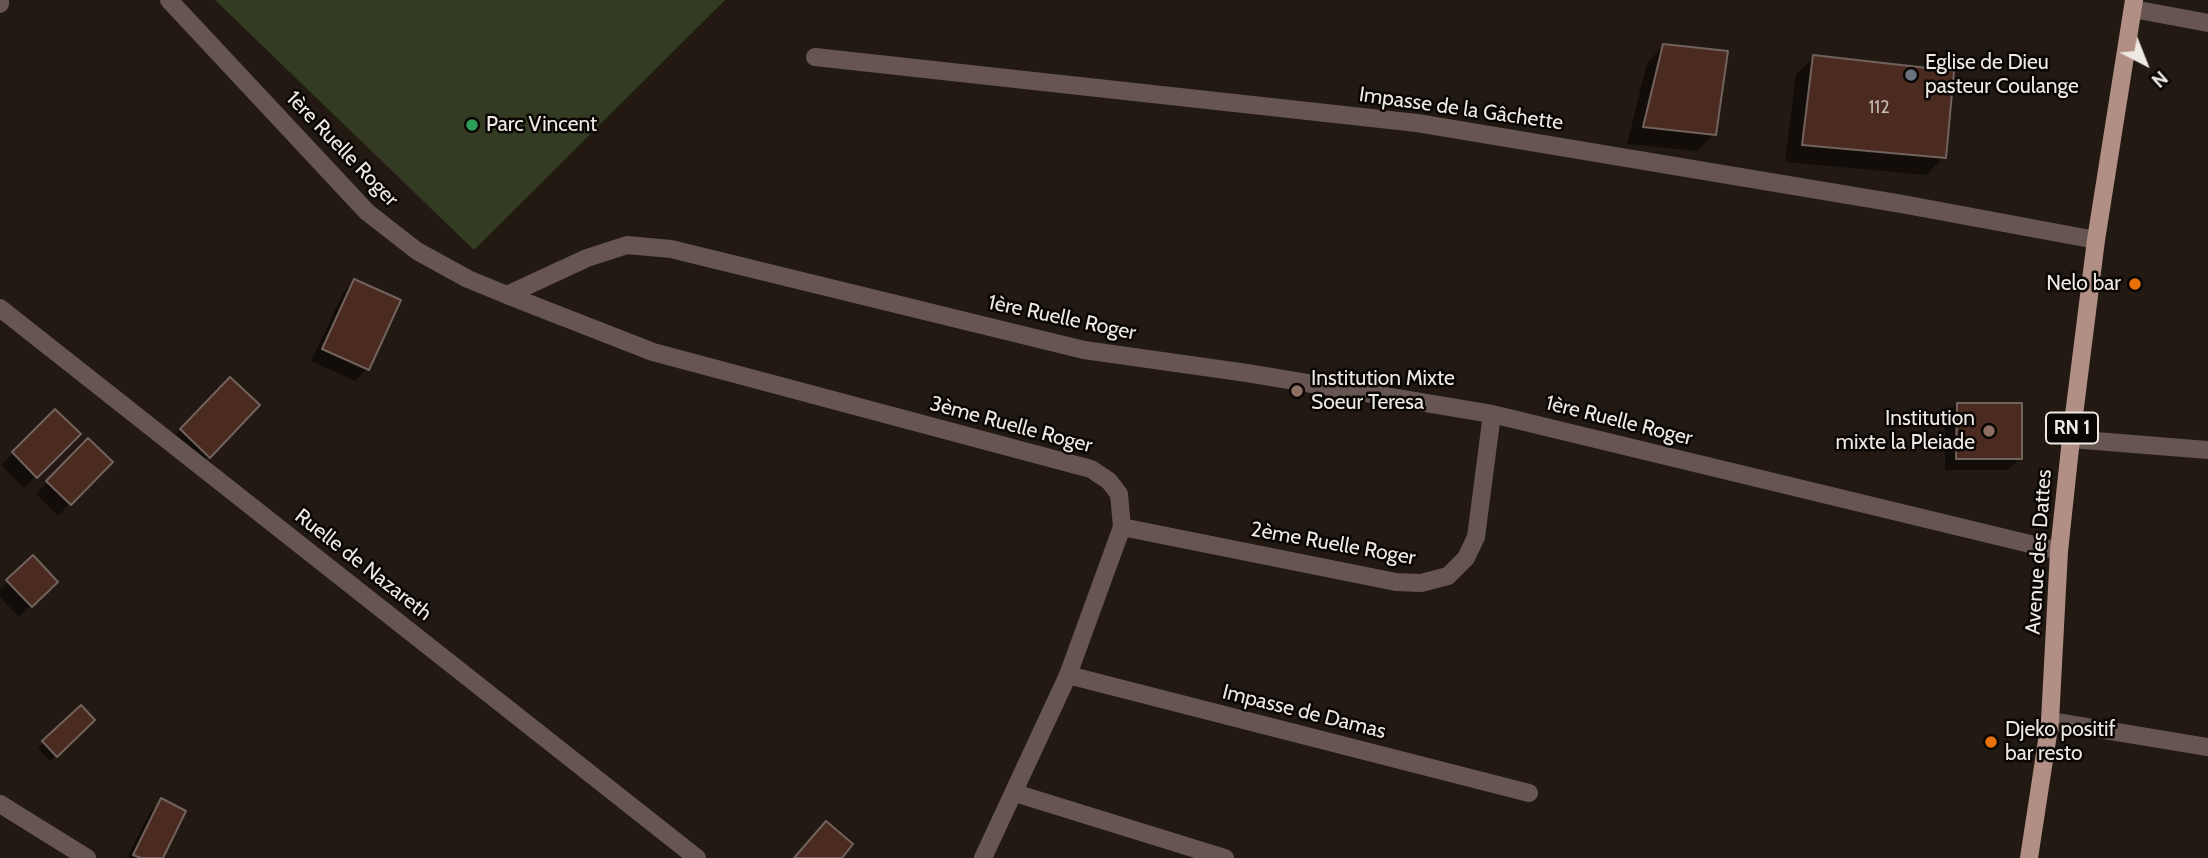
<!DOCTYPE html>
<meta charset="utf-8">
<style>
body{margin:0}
#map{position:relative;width:2208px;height:858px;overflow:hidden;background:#221a12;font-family:Cabin,sans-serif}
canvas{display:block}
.north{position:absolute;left:2110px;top:28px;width:70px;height:70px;-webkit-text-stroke:5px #090604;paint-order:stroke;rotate:138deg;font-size:19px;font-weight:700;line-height:28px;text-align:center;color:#efe9e4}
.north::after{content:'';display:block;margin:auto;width:24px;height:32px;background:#efe9e4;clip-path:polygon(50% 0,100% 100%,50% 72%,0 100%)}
</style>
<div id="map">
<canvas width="2208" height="858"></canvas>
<div class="north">N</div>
</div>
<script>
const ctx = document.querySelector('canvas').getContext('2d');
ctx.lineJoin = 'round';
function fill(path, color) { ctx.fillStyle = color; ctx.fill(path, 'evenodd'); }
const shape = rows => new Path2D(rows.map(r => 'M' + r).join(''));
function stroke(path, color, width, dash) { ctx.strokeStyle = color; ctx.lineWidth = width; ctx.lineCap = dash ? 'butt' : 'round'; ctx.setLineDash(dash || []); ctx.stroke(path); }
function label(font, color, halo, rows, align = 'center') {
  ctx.font = font + ' Cabin,sans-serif'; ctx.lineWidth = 5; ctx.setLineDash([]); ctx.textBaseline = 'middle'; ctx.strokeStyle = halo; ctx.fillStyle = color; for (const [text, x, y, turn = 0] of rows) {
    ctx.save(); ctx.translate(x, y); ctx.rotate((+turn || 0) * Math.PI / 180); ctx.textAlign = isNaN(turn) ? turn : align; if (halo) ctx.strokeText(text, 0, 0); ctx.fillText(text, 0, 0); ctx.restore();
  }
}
fill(shape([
 [215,0,725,0,474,250]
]), '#333b22');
fill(shape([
 [1664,45,1714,134,1697,151,1627,144,1647,63],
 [1814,57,1944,157,1926,175,1785,162,1796,74],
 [355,281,399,301,367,369,355,381,311,361,343,293],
 [230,379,258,405,197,468,169,442],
 [1957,404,2020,458,2008,470,1945,470,1945,416],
 [55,411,78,434,24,488,1,465],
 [88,441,110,462,58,516,36,494],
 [33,558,55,582,19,617,0,597,0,589],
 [81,708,93,720,50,761,38,748],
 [162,801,161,858,127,858,150,812]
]), '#0007');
const building = shape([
 [1663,44,1728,51,1716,135,1643,127,1663,44],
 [1813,55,1954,71,1946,158,1802,145,1813,55],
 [354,279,401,300,369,370,322,349,354,279],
 [230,377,260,405,210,458,180,429,230,377],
 [1957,403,2022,403,2022,459,1956,459,1957,403],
 [55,409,81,434,37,478,12,452,55,409],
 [88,438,113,462,71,505,46,481,88,438],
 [33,555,58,582,32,607,6,580,33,555],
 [81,705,95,720,57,757,42,741,81,705],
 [161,798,186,811,163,858,141,858,133,855,161,798],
 [826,821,853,844,842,858,794,858,826,821]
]);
fill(building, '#4b2a20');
stroke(building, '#71625e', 2);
stroke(shape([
 [1068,675,1529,793],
 [1015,793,1225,858]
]), '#665550', 18);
stroke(shape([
 [169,0,367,212,417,251,468,279,507,295,587,258,627,245,671,249,1084,350,1247,373,1492,414,2059,551],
 [0,4,0,0],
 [2133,9,2208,23],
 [815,57,1417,123,1902,204,2096,240],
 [507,295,653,352,1091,469,1109,481,1119,494,1122,527,1068,675,983,858],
 [0,308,697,858],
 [2071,439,2208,450],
 [1122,527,1396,582,1421,583,1448,576,1466,558,1476,537,1492,414],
 [2050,721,2208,747],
 [0,804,87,858]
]), '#665550', 18);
stroke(shape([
 [2029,858,2050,721,2059,551,2071,439,2096,240,2134,0]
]), '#b18f84', 18);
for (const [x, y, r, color] of [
 [1911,75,7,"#6b7280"],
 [472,125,7,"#2e9e5b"],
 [2135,284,7,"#e8710a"],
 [1297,391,7,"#8d6e63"],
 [1989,431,7,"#8d6e63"],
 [1991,742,7,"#e8710a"]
]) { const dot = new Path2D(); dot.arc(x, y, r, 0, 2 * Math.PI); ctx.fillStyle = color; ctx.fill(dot); stroke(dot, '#090604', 2.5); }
label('18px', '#c6b9b3', null, [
 ["112",1879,108]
]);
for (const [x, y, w] of [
 [2072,428,52]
]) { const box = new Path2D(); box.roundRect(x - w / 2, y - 15.5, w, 31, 5); ctx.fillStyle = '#090604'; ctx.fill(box); stroke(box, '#efe9e4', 2); }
label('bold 19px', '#efe9e4', null, [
 ["RN 1",2072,428]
]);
label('21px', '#efe9e4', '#090604', [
 ["Eglise de Dieu",1925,63],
 ["pasteur Coulange",1925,87],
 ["Parc Vincent",486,125],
 ["Nelo bar",2121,284,"right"],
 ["Institution Mixte",1311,379],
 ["Soeur Teresa",1311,403],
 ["Institution",1975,419,"right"],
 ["mixte la Pleiade",1975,443,"right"],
 ["Djeko positif",2005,730],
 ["bar resto",2005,754]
], 'left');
label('21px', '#efe9e4', '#090604', [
 ["Impasse de la Gâchette",1461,109,8],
 ["1ère Ruelle Roger",342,149,46],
 ["1ère Ruelle Roger",1062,318,12],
 ["1ère Ruelle Roger",1619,421,14],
 ["3ème Ruelle Roger",1011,425,15],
 ["2ème Ruelle Roger",1333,544,10],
 ["Avenue des Dattes",2039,552,-86],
 ["Ruelle de Nazareth",363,565,38],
 ["Impasse de Damas",1304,712,14]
]);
</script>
